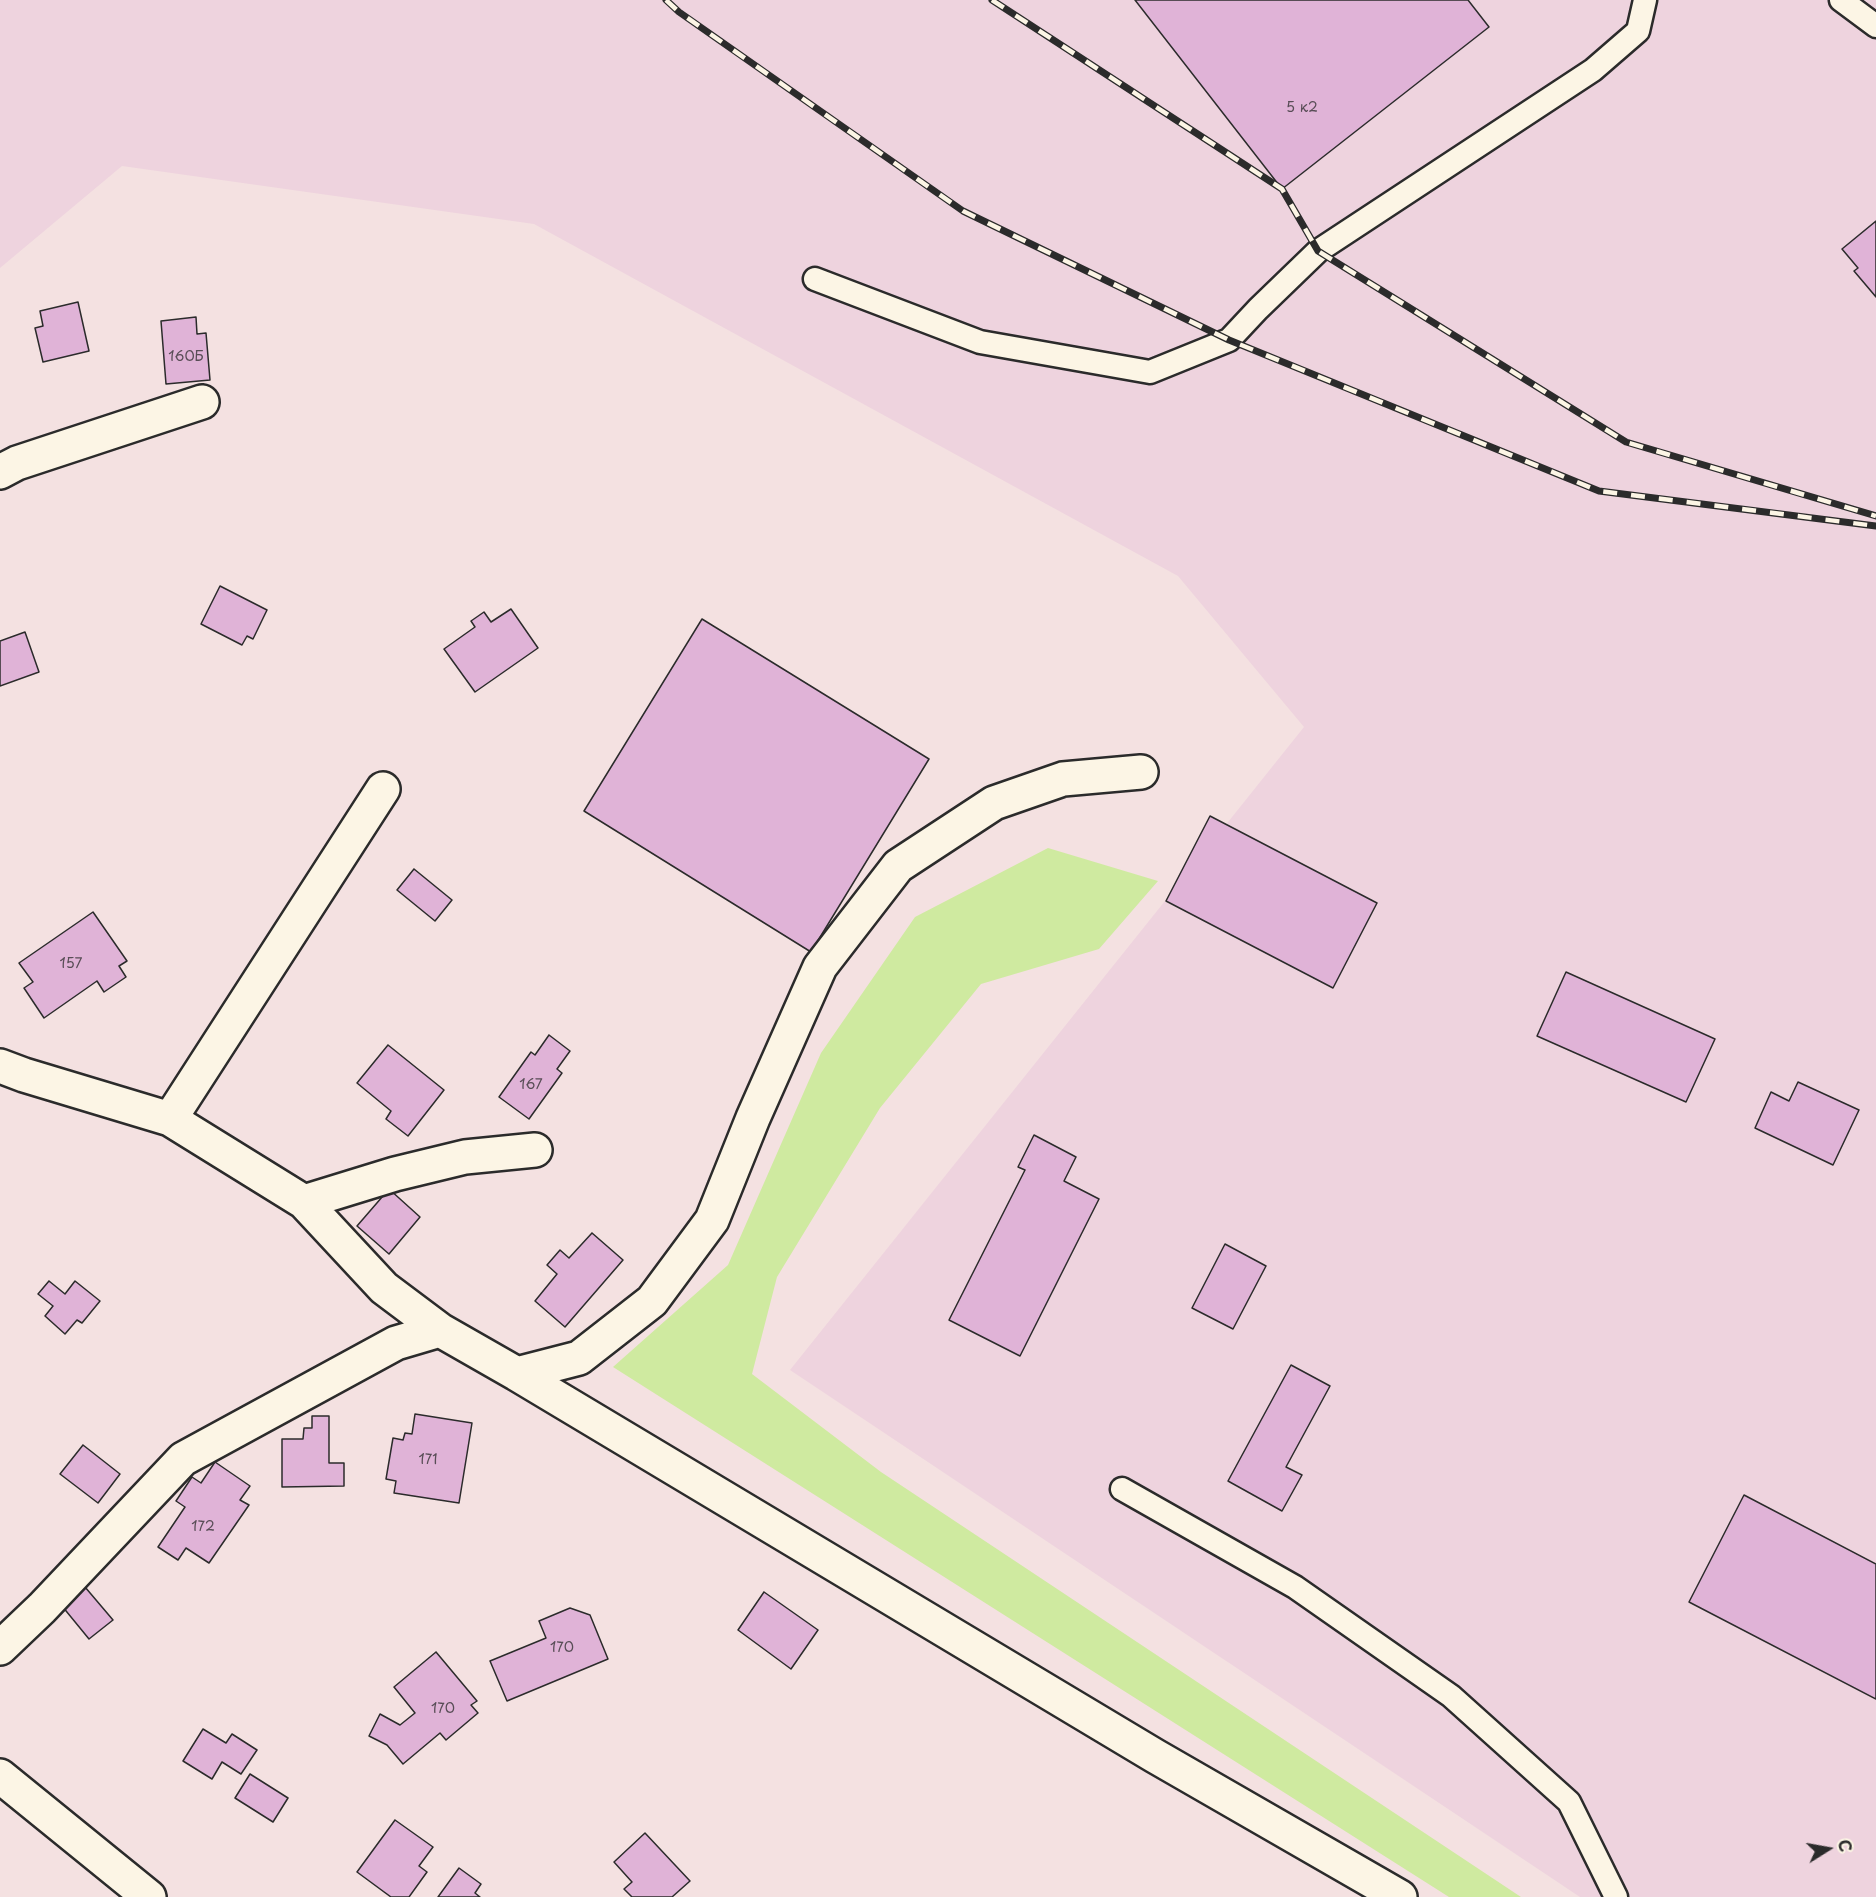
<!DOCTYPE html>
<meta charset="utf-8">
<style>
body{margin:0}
#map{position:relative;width:1876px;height:1897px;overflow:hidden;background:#f4e1e1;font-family:"Playpen Sans",sans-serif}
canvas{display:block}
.north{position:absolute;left:1798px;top:1819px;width:60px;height:60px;-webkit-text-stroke:4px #fcf5e5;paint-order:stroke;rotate:79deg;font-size:16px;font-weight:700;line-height:24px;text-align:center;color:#2b2b2b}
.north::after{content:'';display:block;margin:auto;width:21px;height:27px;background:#2b2b2b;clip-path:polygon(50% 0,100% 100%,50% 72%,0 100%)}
</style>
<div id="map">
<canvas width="1876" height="1897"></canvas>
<div class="north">С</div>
</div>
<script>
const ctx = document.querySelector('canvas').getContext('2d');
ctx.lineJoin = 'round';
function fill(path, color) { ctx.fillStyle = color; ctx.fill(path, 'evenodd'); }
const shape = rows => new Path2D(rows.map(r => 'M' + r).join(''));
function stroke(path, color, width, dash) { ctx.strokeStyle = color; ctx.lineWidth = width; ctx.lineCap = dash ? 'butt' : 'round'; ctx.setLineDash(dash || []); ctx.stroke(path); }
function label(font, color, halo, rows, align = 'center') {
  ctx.font = font + ' "Playpen Sans",sans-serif'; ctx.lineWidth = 5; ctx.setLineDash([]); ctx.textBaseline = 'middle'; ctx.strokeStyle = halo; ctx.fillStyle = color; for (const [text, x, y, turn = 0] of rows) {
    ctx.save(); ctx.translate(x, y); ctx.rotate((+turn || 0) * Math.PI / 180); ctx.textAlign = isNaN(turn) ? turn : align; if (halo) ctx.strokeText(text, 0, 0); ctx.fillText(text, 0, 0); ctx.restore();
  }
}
fill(shape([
 [0,0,1876,0,1876,1897,1580,1897,790,1370,1304,727,1178,576,534,224,122,166,0,268]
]), '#eed3de');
fill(shape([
 [1048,848,1158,881,1099,949,981,984,880,1108,777,1277,752,1374,881,1472,1521,1897,1449,1897,613,1367,728,1265,821,1053,915,917]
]), '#cfeaa0');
const building = shape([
 [1135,0,1468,0,1489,27,1282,189,1135,0],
 [1876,221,1876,297,1854,271,1858,268,1842,249,1876,221],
 [78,302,89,351,43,362,35,328,43,326,40,311,78,302],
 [196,317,197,334,206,333,210,380,166,384,161,321,196,317],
 [220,586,267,610,253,639,247,636,242,645,201,624,220,586],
 [511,609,538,648,475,692,444,649,475,627,471,621,484,612,491,622,511,609],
 [702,619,929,759,811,952,584,811,702,619],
 [25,632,39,672,0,686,0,641,25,632],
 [1210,816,1377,903,1333,988,1166,901,1210,816],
 [414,869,452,900,435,921,397,890,414,869],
 [93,912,127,961,119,966,126,977,104,992,97,981,44,1018,24,988,33,982,19,963,93,912],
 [1566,972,1715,1039,1686,1102,1537,1036,1566,972],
 [549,1035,570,1051,557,1069,562,1073,529,1119,499,1097,531,1052,535,1055,549,1035],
 [388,1045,444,1090,408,1136,386,1119,391,1111,357,1083,388,1045],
 [1798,1082,1859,1110,1833,1165,1755,1128,1771,1092,1789,1101,1798,1082],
 [1034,1135,1076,1157,1064,1181,1099,1199,1020,1356,949,1320,1025,1170,1018,1167,1034,1135],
 [389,1189,420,1217,389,1254,357,1226,389,1189],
 [592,1233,623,1260,565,1327,535,1301,557,1274,547,1265,560,1250,569,1258,592,1233],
 [1225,1244,1266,1266,1233,1329,1192,1308,1225,1244],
 [49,1281,65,1294,75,1281,100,1301,82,1323,77,1320,65,1334,45,1316,53,1306,38,1294,49,1281],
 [1291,1365,1330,1386,1286,1467,1302,1475,1282,1511,1228,1481,1291,1365],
 [415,1414,472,1423,459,1503,394,1493,396,1481,386,1479,393,1438,403,1440,405,1433,412,1434,415,1414],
 [312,1416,329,1416,329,1463,344,1463,344,1486,282,1487,282,1439,303,1439,304,1428,312,1428,312,1416],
 [83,1445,120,1474,98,1503,60,1474,83,1445],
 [215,1462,250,1486,240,1500,249,1505,209,1563,186,1548,178,1560,158,1547,185,1507,176,1501,192,1477,201,1483,215,1462],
 [1744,1495,1876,1564,1876,1699,1689,1602,1744,1495],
 [85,1587,113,1620,89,1639,62,1606,85,1587],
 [764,1592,818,1630,791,1669,738,1630,764,1592],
 [570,1608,590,1615,608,1659,507,1701,490,1661,546,1638,539,1621,570,1608],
 [436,1652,477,1701,471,1705,478,1713,446,1740,440,1733,403,1764,387,1745,369,1736,380,1714,400,1725,415,1713,394,1687,436,1652],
 [203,1729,226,1743,232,1734,257,1750,241,1774,222,1762,212,1779,183,1761,203,1729],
 [250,1774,288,1798,273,1822,235,1798,250,1774],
 [395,1820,433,1847,419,1866,427,1872,409,1897,391,1897,357,1872,395,1820],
 [645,1833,690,1881,672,1897,632,1897,624,1889,632,1882,614,1862,645,1833],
 [459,1868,481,1884,475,1893,480,1897,438,1897,459,1868]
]);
fill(building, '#e0b3d7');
stroke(building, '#2b2b2b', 1.5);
const lane = shape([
 [1841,0,1876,26],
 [815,279,980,342,1150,372,1229,340,1258,309,1318,251,1593,70,1638,31,1645,0],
 [1122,1489,1295,1587,1451,1696,1569,1802,1616,1897]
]);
const street = shape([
 [0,472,17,463,202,402],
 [0,1066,24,1075,170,1119,304,1202,384,1288,440,1330],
 [170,1119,383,789],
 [304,1202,395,1174,465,1157,535,1150],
 [517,1374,1155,1756,1400,1897],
 [0,1648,42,1608,183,1459,396,1343,440,1330,517,1374,579,1358,652,1301,712,1220,753,1118,820,967,898,866,994,803,1063,779,1141,772],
 [0,1776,149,1897]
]);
stroke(lane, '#2b2b2b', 27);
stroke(street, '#2b2b2b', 38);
stroke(lane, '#fcf5e5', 22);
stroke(street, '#fcf5e5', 33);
const rail = shape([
 [666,0,679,12,963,211,1229,340,1599,491,1876,526],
 [992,0,1282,189,1318,251,1626,442,1876,516]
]);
stroke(rail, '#2b2b2b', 7);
stroke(rail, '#fcf5e5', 4.5, [14]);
label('14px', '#584d56', null, [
 ["5 к2",1302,108],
 ["160Б",186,357],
 ["157",71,964],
 ["167",531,1085],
 ["171",428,1460],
 ["172",203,1527],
 ["170",562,1648],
 ["170",443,1709]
]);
</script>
